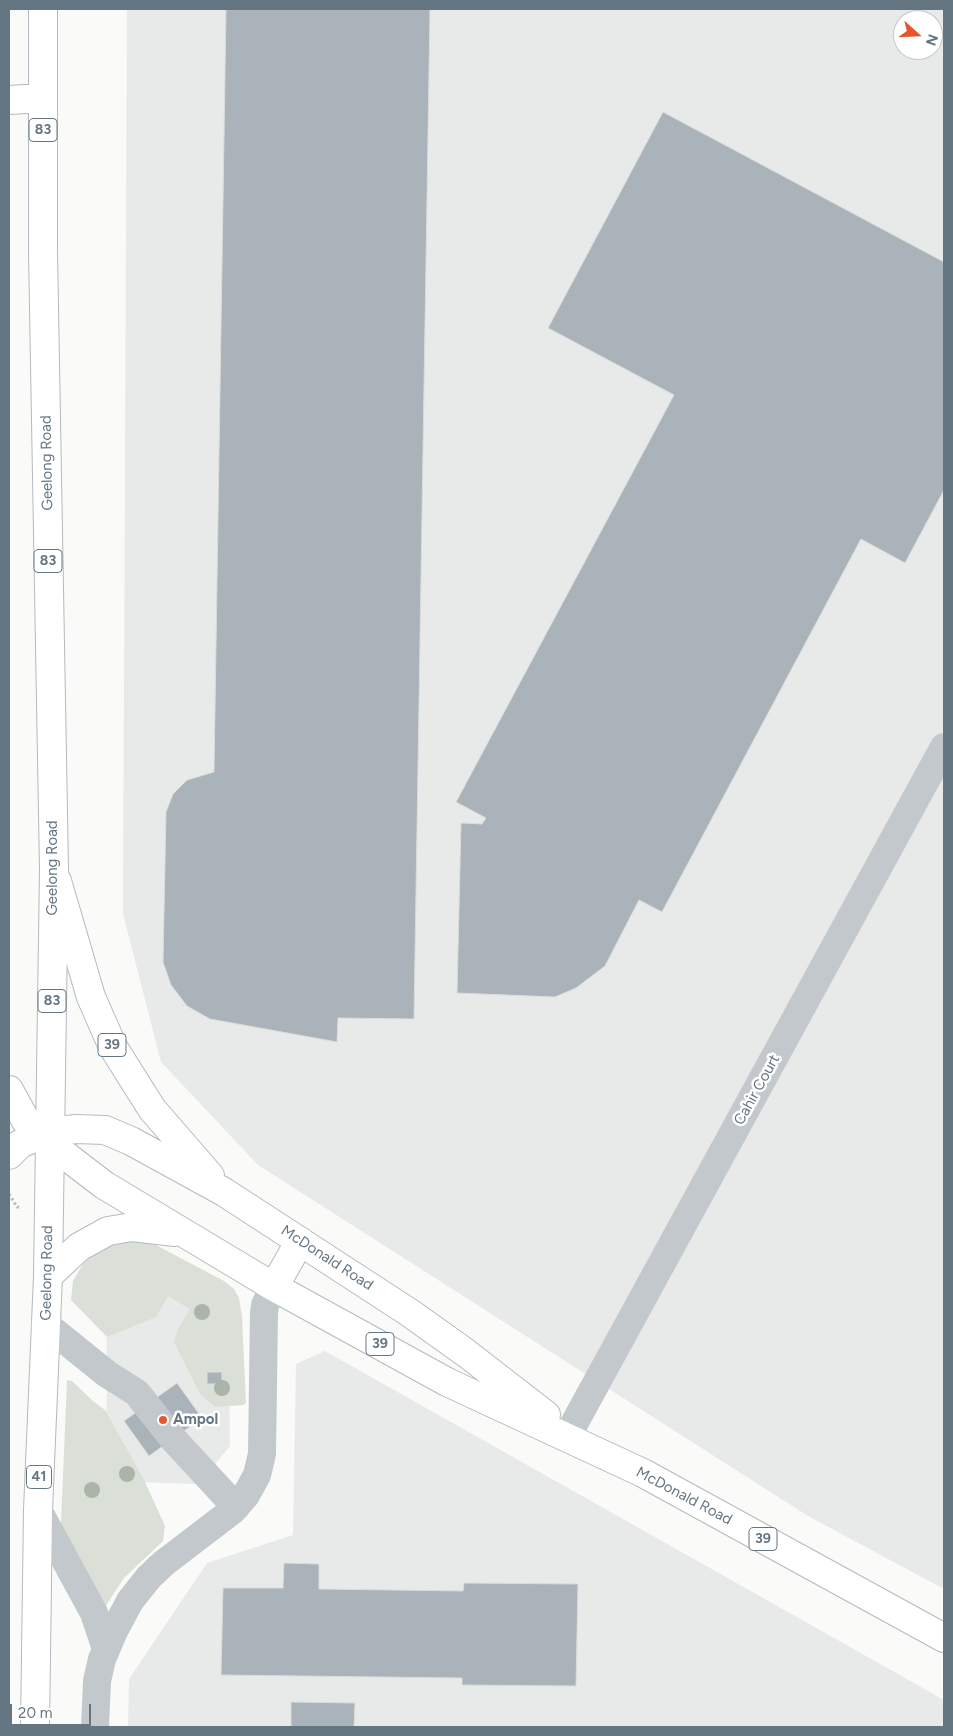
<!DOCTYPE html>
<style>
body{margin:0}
#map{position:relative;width:953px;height:1736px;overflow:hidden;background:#fafaf8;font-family:Figtree,sans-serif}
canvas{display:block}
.frame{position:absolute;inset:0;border:10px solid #657683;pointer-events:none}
.north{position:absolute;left:893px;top:10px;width:50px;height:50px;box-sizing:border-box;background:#fff;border:1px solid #c1c8cd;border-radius:50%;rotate:110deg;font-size:14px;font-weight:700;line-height:20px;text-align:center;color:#657683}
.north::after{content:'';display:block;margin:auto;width:18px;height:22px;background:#e4572e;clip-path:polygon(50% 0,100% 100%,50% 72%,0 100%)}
.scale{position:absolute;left:10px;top:1704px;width:81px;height:22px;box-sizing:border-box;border:2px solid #657683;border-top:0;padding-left:6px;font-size:15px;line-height:18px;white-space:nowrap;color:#657683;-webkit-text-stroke:4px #fff;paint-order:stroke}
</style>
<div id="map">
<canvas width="953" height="1736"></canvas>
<div class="frame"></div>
<div class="north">N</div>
<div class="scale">20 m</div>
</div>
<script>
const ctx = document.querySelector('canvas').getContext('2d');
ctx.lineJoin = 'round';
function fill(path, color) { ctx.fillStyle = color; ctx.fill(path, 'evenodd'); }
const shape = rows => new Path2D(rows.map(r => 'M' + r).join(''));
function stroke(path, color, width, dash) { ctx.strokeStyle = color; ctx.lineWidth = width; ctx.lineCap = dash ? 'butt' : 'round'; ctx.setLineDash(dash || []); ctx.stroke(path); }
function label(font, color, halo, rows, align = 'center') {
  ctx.font = font + ' Figtree,sans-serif'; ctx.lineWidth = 5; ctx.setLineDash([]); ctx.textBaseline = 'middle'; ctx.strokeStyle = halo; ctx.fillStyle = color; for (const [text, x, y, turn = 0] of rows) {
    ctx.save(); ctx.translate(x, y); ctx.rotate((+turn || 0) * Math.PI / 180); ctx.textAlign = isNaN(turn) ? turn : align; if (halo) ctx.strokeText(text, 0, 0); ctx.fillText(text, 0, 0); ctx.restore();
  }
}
fill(shape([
 [127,9,944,9,944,1589,808,1516,258,1165,161,1062,123,914],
 [903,20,933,20,933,50,903,50],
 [106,1286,228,1301,230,1446,198,1484,105,1481,107,1385],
 [325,1351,944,1700,944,1727,128,1727,129,1679,207,1563,293,1535,296,1364]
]), '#e8e9e9');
fill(shape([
 [123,1241,150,1242,224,1281,234,1289,239,1298,242,1317,246,1403,243,1405,215,1407,200,1394,174,1342,177,1331,190,1309,168,1296,156,1317,107,1337,71,1300,73,1281,83,1264,96,1252,109,1244],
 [67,1380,72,1381,94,1402,105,1410,144,1480,165,1526,163,1541,124,1578,103,1610,61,1524]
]), '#dadfd7');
const building = shape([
 [226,9,430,9,414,1019,338,1018,337,1042,210,1019,187,1006,171,985,163,962,166,812,173,794,187,780,214,772,226,9],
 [663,112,944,262,944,490,905,563,861,539,662,912,639,900,605,966,576,988,555,997,457,993,461,823,482,824,486,818,456,802,674,395,548,328,663,112],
 [207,1372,222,1372,222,1384,207,1384,207,1372],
 [177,1383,202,1418,149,1456,124,1421,177,1383],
 [284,1563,319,1564,319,1589,463,1591,464,1583,578,1584,576,1686,462,1685,462,1678,221,1675,223,1588,283,1588,284,1563],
 [291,1702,355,1703,354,1727,291,1727,291,1702]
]);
fill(building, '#aab3b9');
stroke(building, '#dcdcda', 1);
const major = shape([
 [57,881,91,997,113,1047,152,1109,210,1176],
 [48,1132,76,1129,105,1130,131,1141,224,1192,410,1313,466,1353,546,1415],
 [48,1142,104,1185,274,1287,447,1382,643,1473,944,1638],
 [48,1276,79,1247,108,1231,132,1227,175,1232],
 [274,1287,300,1241]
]);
const highway = shape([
 [9,100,43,98],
 [9,1090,26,1121,48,1142],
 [9,1155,20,1144,48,1132],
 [35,1727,38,1510,48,1276,54,870,43,251,43,9]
]);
stroke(major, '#b5babe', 30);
stroke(highway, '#b4b9bd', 30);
stroke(shape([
 [9,1194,17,1207,21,1207]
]), '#bbbfc2', 3, [2.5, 2.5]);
stroke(shape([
 [45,1324,107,1374,137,1393,174,1440,236,1507],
 [569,1433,944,747],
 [38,1510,94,1613,106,1649],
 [95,1727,97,1681,102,1659,114,1631,130,1601,149,1577,164,1563,232,1511,246,1495,257,1475,262,1454,264,1313,265,1305,274,1287]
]), '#c3c8cc', 28);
stroke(major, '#fff', 28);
stroke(highway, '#fff', 28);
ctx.fillStyle = '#aab4a7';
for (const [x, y] of [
 [202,1312],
 [222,1388],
 [127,1474],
 [92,1490]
]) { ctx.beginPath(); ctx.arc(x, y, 8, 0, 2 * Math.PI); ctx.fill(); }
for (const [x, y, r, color] of [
 [163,1420,5,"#e4572e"]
]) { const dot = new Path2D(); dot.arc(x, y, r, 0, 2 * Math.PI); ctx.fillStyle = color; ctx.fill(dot); stroke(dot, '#fff', 2); }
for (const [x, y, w] of [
 [43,130,28],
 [48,561,28],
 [52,1001,28],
 [112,1045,28],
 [380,1344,28],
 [39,1477,25],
 [763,1539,28]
]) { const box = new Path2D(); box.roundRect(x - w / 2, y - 11.5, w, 23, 4); ctx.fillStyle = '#fff'; ctx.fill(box); stroke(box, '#657683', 1); }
label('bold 14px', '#657683', null, [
 ["83",43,130],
 ["83",48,561],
 ["83",52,1001],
 ["39",112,1045],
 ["39",380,1344],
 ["41",39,1477],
 ["39",763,1539]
]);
label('15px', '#657683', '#fff', [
 ["Geelong Road",47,463,-91],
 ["Geelong Road",53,868,-90],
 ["Cahir Court",757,1090,-61],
 ["McDonald Road",327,1258,33],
 ["Geelong Road",47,1273,-89],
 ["McDonald Road",684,1496,28]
]);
label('bold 15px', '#657683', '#fff', [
 ["Ampol",173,1420]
], 'left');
</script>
